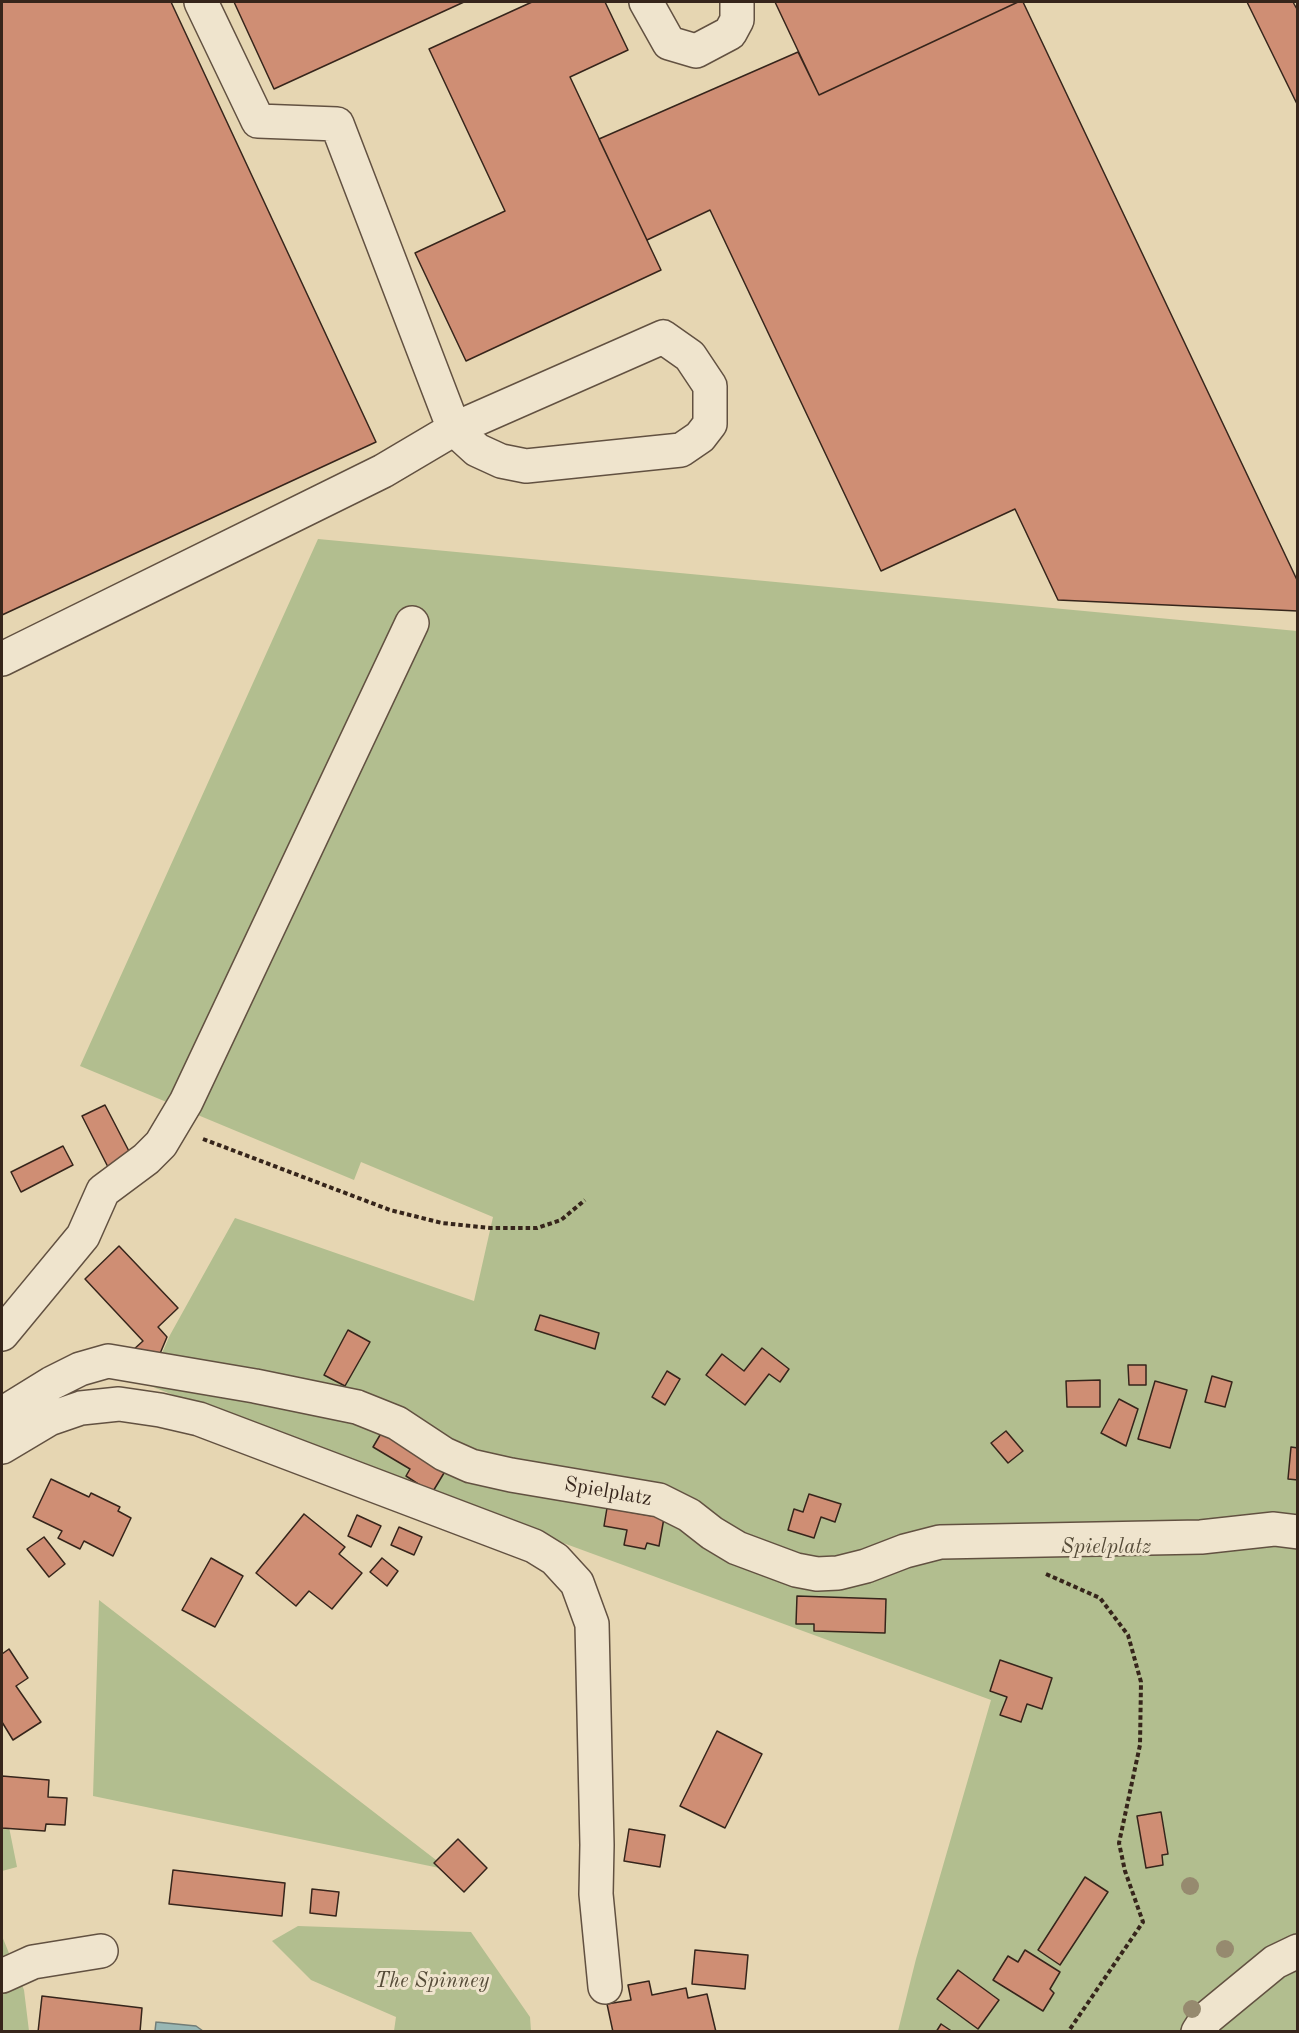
<!DOCTYPE html>
<style>
body{margin:0}
#map{position:relative;width:1299px;height:2033px;overflow:hidden;background:#e6d6b2;font-family:"Old Standard TT",serif}
canvas{display:block}
.frame{position:absolute;inset:0;border:3px solid #36251b;pointer-events:none}
</style>
<div id="map">
<canvas width="1299" height="2033"></canvas>
<div class="frame"></div>
</div>
<script>
const ctx = document.querySelector('canvas').getContext('2d');
ctx.lineJoin = 'round';
function fill(path, color) { ctx.fillStyle = color; ctx.fill(path, 'evenodd'); }
const shape = rows => new Path2D(rows.map(r => 'M' + r).join(''));
function stroke(path, color, width, dash) { ctx.strokeStyle = color; ctx.lineWidth = width; ctx.lineCap = dash ? 'butt' : 'round'; ctx.setLineDash(dash || []); ctx.stroke(path); }
function label(font, color, halo, rows, align = 'center') {
  ctx.font = font + ' "Old Standard TT",serif'; ctx.lineWidth = 6; ctx.setLineDash([]); ctx.textBaseline = 'middle'; ctx.strokeStyle = halo; ctx.fillStyle = color; for (const [text, x, y, turn = 0] of rows) {
    ctx.save(); ctx.translate(x, y); ctx.rotate((+turn || 0) * Math.PI / 180); ctx.textAlign = isNaN(turn) ? turn : align; if (halo) ctx.strokeText(text, 0, 0); ctx.fillText(text, 0, 0); ctx.restore();
  }
}
fill(shape([
 [318,539,1297,631,1297,2031,898,2031,916,1959,991,1700,367,1471,148,1385,170,1335,235,1218,474,1301,493,1217,361,1162,354,1180,80,1066],
 [99,1600,449,1870,93,1796],
 [2,1816,7,1817,17,1867,2,1871],
 [298,1926,471,1932,530,2017,531,2031,394,2031,396,2017,311,1980,272,1941],
 [2,1936,24,1990,29,2031,2,2031]
]), '#b2be8f');
const water = shape([
 [156,2022,196,2026,203,2031,155,2031,156,2022]
]);
fill(water, '#98b7b4');
stroke(water, '#717d77', 1.5);
const building = shape([
 [2,2,171,2,376,442,2,615,2,2],
 [234,2,464,2,274,89,234,2],
 [532,2,605,2,628,50,570,77,661,270,466,361,415,253,505,211,429,49,532,2],
 [775,2,1018,2,819,95,775,2],
 [1018,2,1023,2,1298,582,1298,611,1058,600,1015,509,881,571,710,210,647,240,599,139,798,52,819,95,1018,2],
 [1247,2,1293,2,1298,11,1298,106,1247,2],
 [105,1105,132,1157,109,1169,82,1116,105,1105],
 [63,1146,73,1165,21,1192,11,1172,63,1146],
 [119,1246,178,1308,158,1327,167,1337,159,1356,133,1350,143,1341,85,1279,119,1246],
 [540,1315,599,1333,595,1349,535,1330,540,1315],
 [348,1330,370,1342,345,1386,324,1375,348,1330],
 [762,1348,789,1369,780,1382,769,1374,745,1405,706,1375,722,1354,744,1371,762,1348],
 [1128,1365,1146,1365,1146,1385,1129,1385,1128,1365],
 [667,1371,680,1379,665,1405,652,1397,667,1371],
 [1212,1376,1232,1382,1225,1407,1205,1402,1212,1376],
 [1100,1380,1100,1407,1067,1407,1066,1381,1100,1380],
 [1155,1381,1187,1390,1170,1448,1138,1439,1155,1381],
 [1119,1399,1138,1409,1126,1446,1101,1433,1119,1399],
 [383,1430,447,1468,432,1493,406,1476,410,1469,373,1447,383,1430],
 [1006,1431,1023,1451,1008,1463,991,1443,1006,1431],
 [1291,1447,1298,1448,1298,1480,1288,1479,1291,1447],
 [51,1479,89,1497,91,1493,120,1507,118,1511,131,1518,113,1556,84,1541,80,1549,58,1538,62,1531,33,1517,51,1479],
 [809,1494,841,1504,835,1522,821,1517,814,1538,788,1530,794,1509,803,1512,809,1494],
 [607,1508,664,1518,659,1546,647,1543,645,1549,624,1545,627,1530,604,1526,607,1508],
 [304,1514,345,1547,339,1554,362,1573,332,1609,309,1591,296,1606,256,1573,304,1514],
 [357,1515,381,1526,371,1547,348,1536,357,1515],
 [399,1527,422,1537,414,1555,391,1545,399,1527],
 [44,1537,65,1564,49,1577,27,1549,44,1537],
 [211,1558,243,1576,215,1627,182,1610,211,1558],
 [382,1558,398,1571,387,1586,370,1572,382,1558],
 [797,1596,886,1599,885,1633,814,1631,814,1624,796,1624,797,1596],
 [9,1649,28,1678,16,1686,41,1722,13,1740,2,1722,2,1654,9,1649],
 [1000,1660,1052,1678,1042,1709,1027,1704,1021,1722,1000,1715,1007,1697,990,1691,1000,1660],
 [717,1731,762,1754,725,1828,680,1806,717,1731],
 [2,1776,49,1780,48,1797,67,1798,65,1825,46,1824,45,1831,2,1828,2,1776],
 [1161,1812,1168,1854,1162,1855,1163,1865,1146,1868,1137,1816,1161,1812],
 [629,1829,665,1835,660,1867,624,1861,629,1829],
 [458,1839,487,1868,464,1892,434,1863,458,1839],
 [173,1870,285,1883,282,1916,169,1904,173,1870],
 [1085,1877,1108,1892,1060,1965,1038,1950,1085,1877],
 [312,1889,339,1892,336,1916,310,1913,312,1889],
 [695,1950,748,1955,745,1989,692,1984,695,1950],
 [1025,1950,1060,1972,1050,1989,1054,1993,1043,2011,993,1980,1008,1956,1018,1962,1025,1950],
 [958,1970,999,2000,978,2029,937,1999,958,1970],
 [649,1981,652,1995,686,1988,688,1998,707,1994,716,2032,613,2032,607,2004,631,2000,628,1985,649,1981],
 [42,1996,142,2008,140,2032,38,2032,42,1996],
 [941,2024,953,2032,936,2032,941,2024]
]);
fill(building, '#cf8e74');
stroke(building, '#36251b', 1.5);
const minor = shape([
 [646,2,669,43,696,51,730,33,737,20,737,2],
 [2,659,383,471,454,429,663,337,690,356,710,386,710,424,700,437,681,450,526,466,501,461,477,450,454,429,337,124,258,121,201,2],
 [2,1334,83,1236,103,1191,146,1159,161,1144,186,1102,412,623],
 [2,1414,52,1383,80,1369,108,1361,255,1386,357,1407,397,1423,444,1454,471,1466,511,1475,659,1500,689,1515,712,1533,737,1548,796,1570,817,1574,838,1573,866,1566,905,1551,940,1542,1201,1537,1274,1529,1298,1532],
 [2,1447,49,1419,81,1408,119,1404,160,1410,199,1419,534,1546,555,1559,577,1583,592,1624,597,1845,596,1894,605,1987],
 [2,1976,33,1962,101,1951],
 [1198,2032,1207,2018,1275,1962,1298,1951]
]);
stroke(minor, '#625141', 36);
stroke(shape([
 [203,1139,390,1210,442,1223,491,1228,537,1228,561,1220,585,1200],
 [1046,1574,1100,1598,1128,1635,1141,1682,1140,1745,1119,1843,1125,1871,1143,1922,1068,2032]
]), '#36251b', 4, [4.5, 3]);
stroke(minor, '#efe4cd', 33);
ctx.fillStyle = '#968a6f';
for (const [x, y] of [
 [1190,1886],
 [1225,1949],
 [1192,2009]
]) { ctx.beginPath(); ctx.arc(x, y, 9, 0, 2 * Math.PI); ctx.fill(); }
label('21px', '#36251b', '#efe4cd', [
 ["Spielplatz",608,1492,10]
]);
label('italic 21px', '#554b38', '#efe4cd', [
 ["Spielplatz",1106,1547],
 ["The Spinney",432,1981]
]);
</script>
